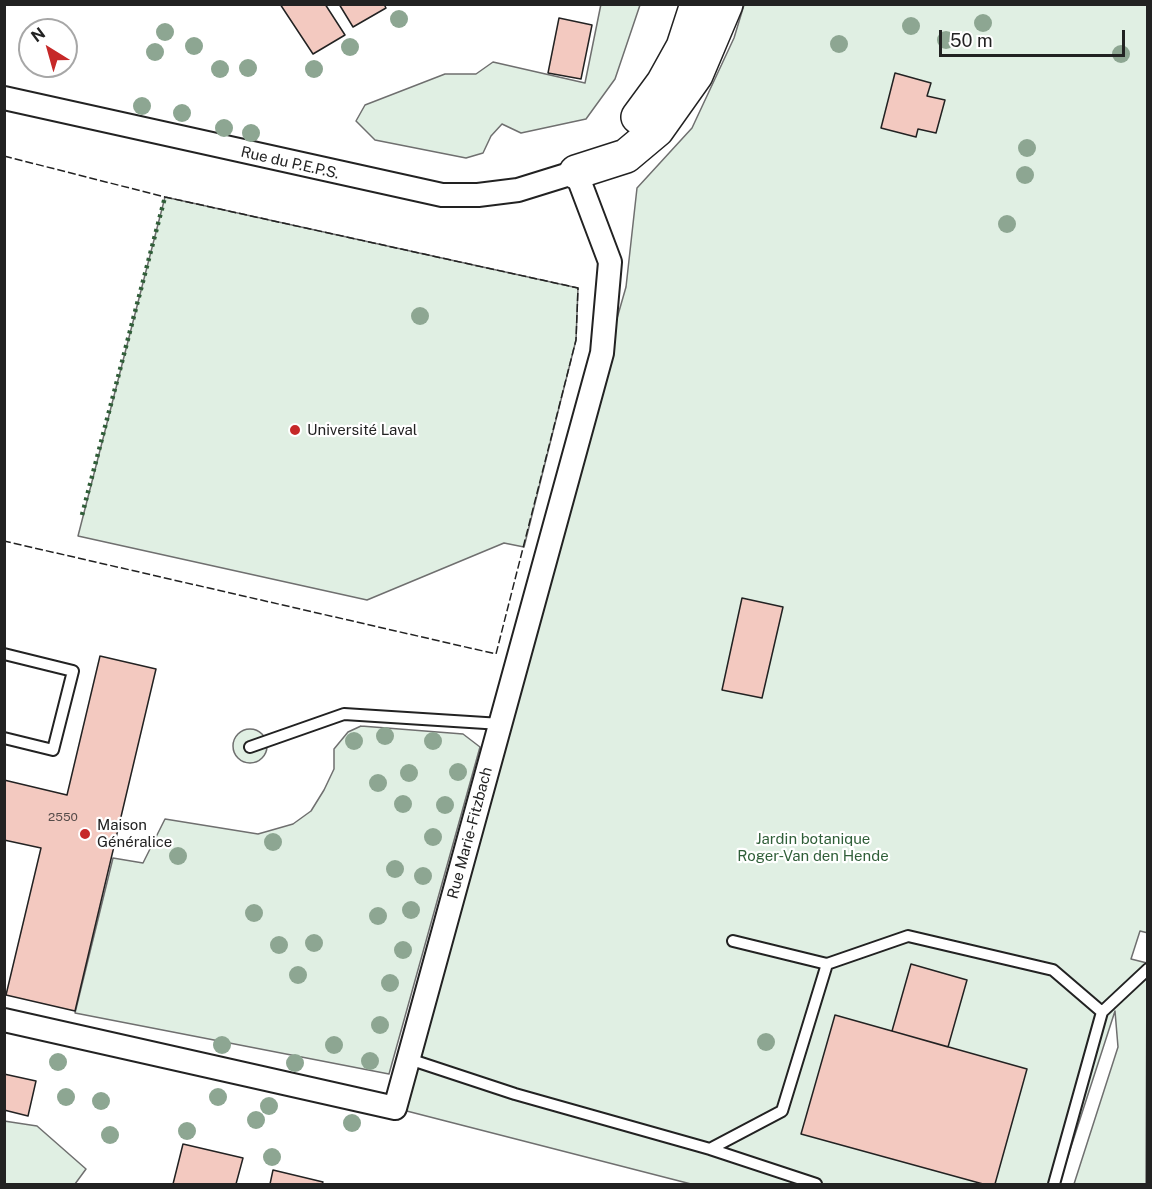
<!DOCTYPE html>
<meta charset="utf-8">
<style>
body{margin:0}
#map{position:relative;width:1152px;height:1189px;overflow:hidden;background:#fff;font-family:"Public Sans",sans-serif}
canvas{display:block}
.frame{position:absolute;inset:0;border:6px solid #222;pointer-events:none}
.north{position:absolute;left:18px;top:18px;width:60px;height:60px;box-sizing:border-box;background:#fff;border:2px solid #a7a7a7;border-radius:50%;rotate:323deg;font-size:16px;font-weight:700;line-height:24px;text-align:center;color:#222}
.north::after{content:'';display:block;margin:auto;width:21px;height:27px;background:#c62828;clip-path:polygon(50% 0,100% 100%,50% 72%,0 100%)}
.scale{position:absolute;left:939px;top:30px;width:186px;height:27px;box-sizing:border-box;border:3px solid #222;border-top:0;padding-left:8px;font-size:18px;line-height:21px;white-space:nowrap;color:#222;-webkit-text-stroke:4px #fff;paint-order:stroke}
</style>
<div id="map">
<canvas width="1152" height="1189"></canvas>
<div class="frame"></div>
<div class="north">N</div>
<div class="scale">50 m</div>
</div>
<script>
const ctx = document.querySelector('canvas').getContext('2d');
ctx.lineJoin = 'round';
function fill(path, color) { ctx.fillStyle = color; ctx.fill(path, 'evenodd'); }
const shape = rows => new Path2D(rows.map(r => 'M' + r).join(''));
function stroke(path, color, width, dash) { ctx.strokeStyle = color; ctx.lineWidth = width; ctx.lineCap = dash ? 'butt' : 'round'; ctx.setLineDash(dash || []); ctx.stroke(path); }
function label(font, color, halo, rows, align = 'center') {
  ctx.font = font + ' "Public Sans",sans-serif'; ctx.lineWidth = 4.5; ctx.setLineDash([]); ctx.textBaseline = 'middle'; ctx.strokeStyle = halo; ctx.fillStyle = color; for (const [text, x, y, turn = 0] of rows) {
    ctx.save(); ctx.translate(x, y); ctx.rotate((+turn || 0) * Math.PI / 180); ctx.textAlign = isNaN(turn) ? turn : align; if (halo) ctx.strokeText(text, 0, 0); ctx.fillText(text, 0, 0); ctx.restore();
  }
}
const green = shape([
 [601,4,640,5,615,79,586,119,521,133,502,124,491,136,483,153,466,158,375,140,356,121,365,105,445,74,476,74,493,62,585,83,601,4],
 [744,5,1147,5,1148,933,1140,931,1131,959,1147,963,1146,1184,1074,1184,1118,1047,1115,1011,1059,1184,691,1184,395,1108,506,705,626,287,637,188,692,128,734,38,744,5],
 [165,197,578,288,576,340,524,547,504,543,367,600,78,536,165,197],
 [361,726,463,734,480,747,389,1074,75,1013,113,858,143,863,165,819,258,834,293,824,311,811,324,790,334,769,334,749,348,732,361,726],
 '233 746a17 17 0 1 1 34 0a17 17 0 1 1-34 0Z',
 [4,1121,37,1126,86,1169,75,1184,5,1184,4,1121]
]);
fill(green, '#e0efe3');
stroke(green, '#6f6f6f', 1.5);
const building = shape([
 [280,4,325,4,345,35,313,54,280,4],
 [339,4,384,4,386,8,353,27,339,4],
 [559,18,592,25,581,79,548,73,559,18],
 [895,73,931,83,927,96,945,100,936,133,918,129,916,137,881,128,895,73],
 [742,598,783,607,762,698,722,690,742,598],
 [100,656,156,669,75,1011,6,995,41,848,4,840,4,780,67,795,100,656],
 [911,964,967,980,948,1047,892,1031,911,964],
 [835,1015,1027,1069,995,1184,983,1184,801,1134,835,1015],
 [4,1074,36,1081,28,1116,4,1110,4,1074],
 [183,1144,243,1158,236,1184,173,1184,183,1144],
 [273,1170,323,1182,322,1184,270,1184,273,1170]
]);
fill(building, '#f3c9c0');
stroke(building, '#222', 1.5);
const lane = shape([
 [4,654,73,671,53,750,4,738],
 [250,747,344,714,501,724],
 [733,941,827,964],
 [409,1059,515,1094,710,1149,816,1184],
 [710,1149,782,1111,827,964,908,936,1053,970,1102,1012],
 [1054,1184,1102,1012,1148,969]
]);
const street = shape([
 [4,98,442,195,478,195,518,190,576,172,610,262,602,353,395,1108,4,1020]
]);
const highway = shape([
 [638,117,663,83,683,47,697,4],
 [576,172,626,156,657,130,696,75,726,4]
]);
stroke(lane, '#222', 14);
stroke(street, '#222', 26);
stroke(highway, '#222', 36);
stroke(lane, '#fff', 10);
stroke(street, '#fff', 22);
stroke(highway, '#fff', 33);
stroke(shape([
 [82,515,165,197]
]), '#2f5e38', 4.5, [3, 4.5]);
stroke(shape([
 [4,156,165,197,578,288,576,340,496,654,4,541]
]), '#222', 1.5, [8, 3]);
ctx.fillStyle = '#8da692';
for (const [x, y] of [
 [399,19],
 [983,23],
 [911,26],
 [165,32],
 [946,40],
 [839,44],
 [194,46],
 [350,47],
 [155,52],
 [1121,54],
 [248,68],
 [220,69],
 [314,69],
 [142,106],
 [182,113],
 [224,128],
 [251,133],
 [1027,148],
 [1025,175],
 [1007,224],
 [420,316],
 [385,736],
 [354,741],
 [433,741],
 [458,772],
 [409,773],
 [378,783],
 [403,804],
 [445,805],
 [433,837],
 [273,842],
 [178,856],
 [395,869],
 [423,876],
 [411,910],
 [254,913],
 [378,916],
 [314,943],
 [279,945],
 [403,950],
 [298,975],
 [390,983],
 [380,1025],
 [766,1042],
 [222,1045],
 [334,1045],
 [370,1061],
 [58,1062],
 [295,1063],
 [66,1097],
 [218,1097],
 [101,1101],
 [269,1106],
 [256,1120],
 [352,1123],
 [187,1131],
 [110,1135],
 [272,1157]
]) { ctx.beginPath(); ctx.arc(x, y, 9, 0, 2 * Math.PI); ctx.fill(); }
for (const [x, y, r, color] of [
 [295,430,6,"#c62828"],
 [85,834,6,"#c62828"]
]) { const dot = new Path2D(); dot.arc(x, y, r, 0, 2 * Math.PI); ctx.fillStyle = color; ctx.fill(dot); stroke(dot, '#fff', 2); }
label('12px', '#564c4a', null, [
 ["2550",63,817]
]);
label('15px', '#222', '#fff', [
 ["Rue du P.E.P.S.",290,163,13],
 ["Rue Marie-Fitzbach",470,833,-75]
]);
label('15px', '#222', '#fff', [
 ["Université Laval",307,430],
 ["Maison",97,825],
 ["Généralice",97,842]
], 'left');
label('15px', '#2f5e38', '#fff', [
 ["Jardin botanique",813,839],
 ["Roger-Van den Hende",813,856]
]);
</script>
